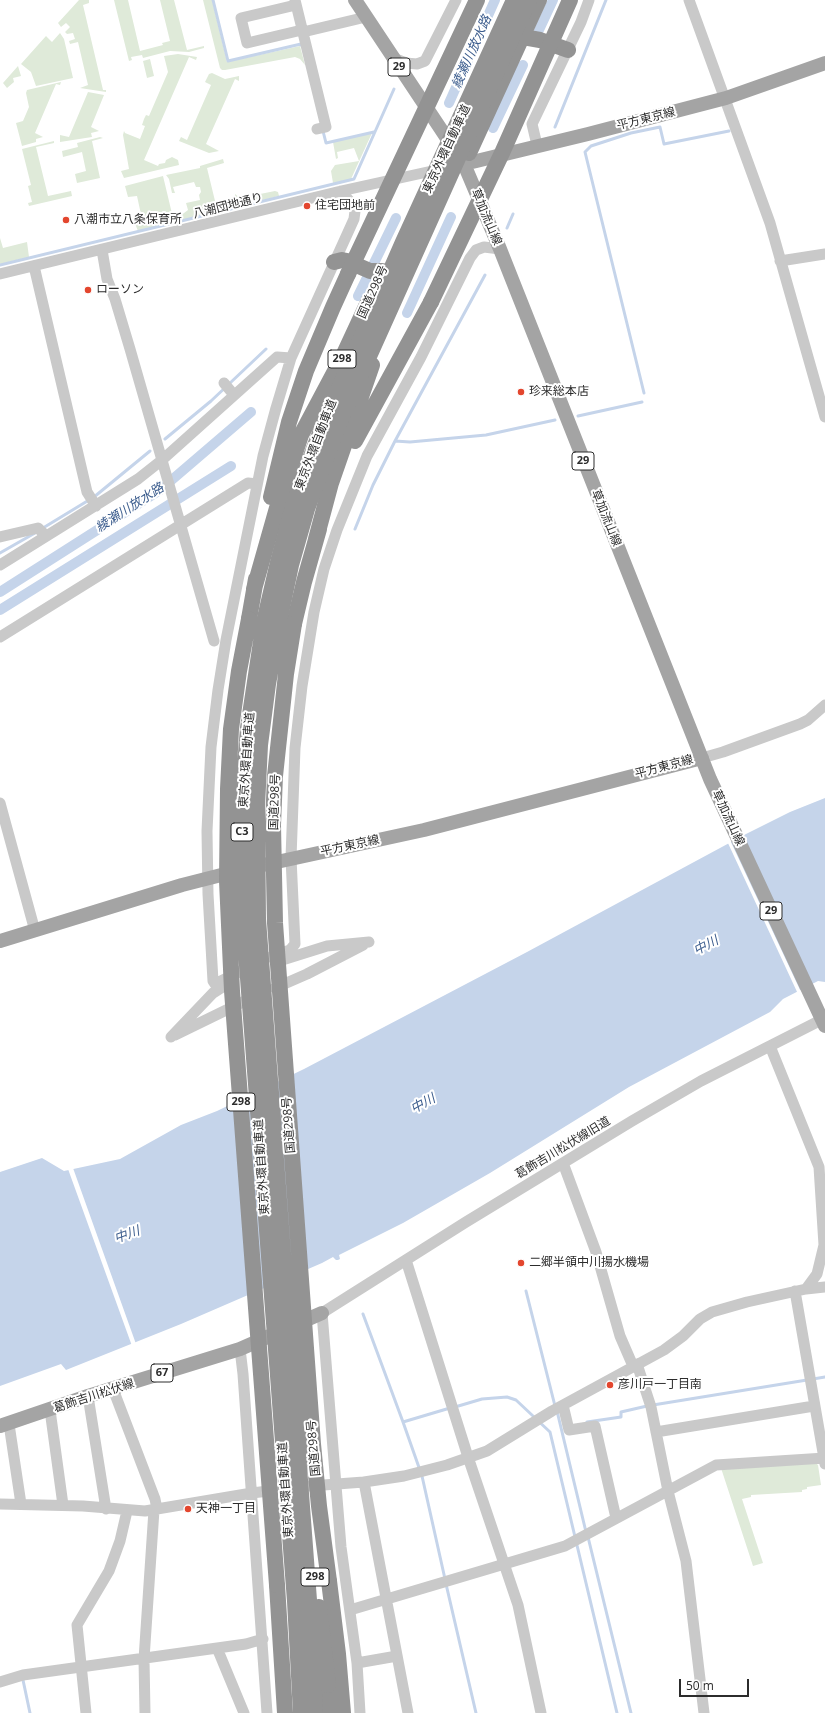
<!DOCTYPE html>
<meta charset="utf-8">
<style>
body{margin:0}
#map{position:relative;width:825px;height:1713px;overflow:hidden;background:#fff;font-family:"Open Sans",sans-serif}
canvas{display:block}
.scale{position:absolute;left:679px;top:1679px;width:70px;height:18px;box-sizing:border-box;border:2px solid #2c2c2c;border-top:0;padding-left:5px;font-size:12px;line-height:14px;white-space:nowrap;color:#2c2c2c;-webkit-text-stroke:3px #fff;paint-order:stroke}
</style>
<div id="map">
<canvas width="825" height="1713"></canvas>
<div class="scale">50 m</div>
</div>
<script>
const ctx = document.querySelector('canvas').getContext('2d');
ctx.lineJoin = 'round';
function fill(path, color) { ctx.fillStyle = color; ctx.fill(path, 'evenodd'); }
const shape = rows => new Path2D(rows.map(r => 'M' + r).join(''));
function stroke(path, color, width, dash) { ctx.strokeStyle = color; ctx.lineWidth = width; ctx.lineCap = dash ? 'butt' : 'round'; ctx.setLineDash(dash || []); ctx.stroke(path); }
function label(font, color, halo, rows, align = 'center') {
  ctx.font = font + ' "Open Sans","Noto Sans JP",sans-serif'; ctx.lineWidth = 4; ctx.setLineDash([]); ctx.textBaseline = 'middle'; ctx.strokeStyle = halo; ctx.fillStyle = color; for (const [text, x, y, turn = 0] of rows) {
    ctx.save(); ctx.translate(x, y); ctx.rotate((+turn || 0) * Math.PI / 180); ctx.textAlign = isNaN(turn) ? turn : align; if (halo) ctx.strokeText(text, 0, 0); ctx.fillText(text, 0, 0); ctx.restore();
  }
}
fill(shape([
 [79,0,89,0,89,3,83,5,103,90,106,90,106,92,80,88,88,85,78,42,70,44,69,41,75,39,73,33,67,34,65,32,70,27,66,23,61,27,58,23],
 [114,0,128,0,140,51,163,45,162,43,170,41,160,0,174,0,187,50,204,46,204,48,189,52,170,51,143,58,142,55,131,57,132,60,129,61],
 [203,0,212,0,227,62,300,46,305,65,300,59,295,57,225,70,222,70,220,68],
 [60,33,64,39,73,78,36,86,31,72,21,64,46,36,52,42],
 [178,54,197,57,196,60,189,57,144,160,158,166,159,164,165,163,166,160,172,157,178,160,179,165,124,178,121,171,129,169,123,135,124,131,125,133,140,139,145,126,142,125,144,119,146,115,149,116,168,72,164,56],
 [150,59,154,76,147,78,143,61],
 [18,66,21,76,13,78,14,82,7,88,3,83],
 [212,73,225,79,239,76,239,81,235,79,206,144,219,151,209,153,179,141,181,137,187,140,211,85,205,82,209,74],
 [61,82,60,85,56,84,35,133,43,137,36,139,36,142,22,146,16,123,23,121,29,107,26,93,27,90],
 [88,92,104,95,91,127,99,131,91,133,92,137,60,142,60,135,69,137],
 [372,133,351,179,333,183,331,171,335,165,359,161,354,148,337,152,338,158,336,159,333,142],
 [100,137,103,138,92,141,100,178,77,183,75,174,86,171,82,152,63,157,62,151,78,147,77,143],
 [54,141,54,143,36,147,48,196,71,191,72,196,29,206,28,203,32,202,28,186,31,185,22,149],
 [223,159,224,163,207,168,216,205,235,200,235,194,240,198,275,191,278,192,279,196,182,220,180,216,188,210,186,203,200,200,199,195,201,192,200,187,196,187,194,182,173,187,175,193,172,193,169,179,166,175,200,168,200,166],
 [163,176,174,222,138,231,134,221,142,219,137,196,128,197,125,186],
 [0,238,3,248,27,242,29,257,0,264],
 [815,1462,818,1465,821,1485,807,1487,807,1489,802,1490,802,1492,751,1495,751,1497,742,1499,763,1563,753,1566,721,1468]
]), '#dfead9');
fill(shape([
 [825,798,825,982,818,981,783,999,770,1012,629,1087,490,1173,403,1223,339,1255,340,1259,338,1260,336,1260,333,1257,322,1263,181,1324,66,1370,61,1364,0,1386,0,1172,42,1158,64,1171,120,1159,181,1125,217,1111,304,1069,527,952,746,834,790,812]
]), '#c5d4ea');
fill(shape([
 [730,840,801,992,798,994,727,841],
 [73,1168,136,1344,132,1346,68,1169]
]), '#fff');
stroke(shape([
 [213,0,228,61,301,44,302,46],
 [555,127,606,0],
 [323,131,326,143,374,132],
 [507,228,513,214],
 [0,265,354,179,394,89],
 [644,393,585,152,591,146,631,133,660,127,664,144,729,131],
 [578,416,642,402],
 [165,439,211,401,266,349],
 [395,441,410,442,486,435,555,420],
 [94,497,150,451],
 [43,528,89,500],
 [355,529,373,485,395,441,485,275],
 [0,553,35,533],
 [526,1291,555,1406],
 [363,1314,403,1422,450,1408],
 [813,1379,825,1377],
 [653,1405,807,1380],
 [455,1407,482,1399,507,1397,516,1400,550,1432,617,1713],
 [557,1411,586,1532],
 [403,1422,422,1476,445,1579],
 [587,1422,621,1417,621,1412,647,1406],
 [588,1537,631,1713],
 [446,1584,476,1713],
 [23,1680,30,1713]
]), '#c5d4ea', 3);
stroke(shape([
 [539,30,553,0],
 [449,103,495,0],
 [493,128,523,65],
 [358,296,396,218],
 [407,313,451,217],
 [0,592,160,490,251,412],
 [0,610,231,466]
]), '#c5d4ea', 10);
stroke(shape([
 [295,0,326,127,317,129],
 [689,0,770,223,825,417],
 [296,5,241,18,247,43,302,30],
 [303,32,366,17],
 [393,58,406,63,417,64,425,61,456,0],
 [537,145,532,124,581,22,589,0],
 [102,250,107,279,115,299,130,349,214,641],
 [780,261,825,254],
 [34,266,87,492,96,506],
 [0,274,341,191,441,169],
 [224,383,234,395],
 [0,537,38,528,46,536],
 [0,565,138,479,162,460,277,357,291,358],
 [0,637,248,483,257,484],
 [702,758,723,752,800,724,808,720,825,705],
 [0,803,35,931],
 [271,957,290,950,295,944,291,858,295,748,302,686,314,612,324,569,337,530,367,456,421,357,470,258,476,250,484,247,500,249],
 [276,962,327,946,369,942],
 [253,965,215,984,213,981,208,894,207,831,211,747,218,690,226,640,263,456,276,408,291,358,354,219,355,211,353,205,341,191],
 [275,988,307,974,363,945],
 [175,1035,255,996],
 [171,1037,213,993,227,984],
 [770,1046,819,1167,824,1245,817,1274,806,1289],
 [563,1163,596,1252,620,1336,633,1366],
 [406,1260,468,1457,518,1605,541,1713],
 [795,1291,825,1464],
 [240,1349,243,1374,267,1713],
 [637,1364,651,1407,668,1491,686,1561,704,1713],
 [113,1389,155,1499,157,1509],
 [88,1396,106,1509],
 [563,1405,569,1430,595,1426,616,1518],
 [50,1410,63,1505],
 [9,1424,21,1504],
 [656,1432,814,1406],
 [364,1482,408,1713],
 [310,1486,364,1482,404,1476,447,1465,487,1451,552,1411,664,1350,683,1336,700,1319,712,1312,747,1302,806,1289,825,1287],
 [0,1504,83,1506,145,1511,252,1493,293,1488],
 [350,1610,565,1546,716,1465,825,1458],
 [217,1648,244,1713],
 [357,1663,397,1656],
 [0,1682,23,1675,246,1644,263,1639],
 [86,1713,77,1625,109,1571,120,1541,127,1511],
 [145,1713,144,1659,154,1510],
 [360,1713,357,1663,341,1547,322,1313,466,1222,632,1121,701,1081,825,1018]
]), '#c9c9c9', 11);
stroke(shape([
 [355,0,464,164,500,249,710,779,825,1026],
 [464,164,588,134,726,98,825,63],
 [263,865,424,830,702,758],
 [0,941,182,885,237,871],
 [0,1426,88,1396,240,1349,322,1313]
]), '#a4a4a4', 14);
stroke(shape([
 [523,37,540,40,568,50],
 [469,153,539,0],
 [334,262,342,260,347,261,370,271,382,271],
 [355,441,431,302],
 [271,497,289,422,306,371,333,307,348,274],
 [316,539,331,483,372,365],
 [254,589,277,508,301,435,343,356,369,300],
 [249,619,256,579],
 [294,624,304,582,319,529],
 [329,1581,338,1654,343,1713],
 [277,1585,285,1713],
 [328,1685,330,1713]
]), '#939393', 16);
stroke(shape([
 [348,274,477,0],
 [431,302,502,153,570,0],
 [249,619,239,671,231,729,228,789,227,881,232,991,277,1585],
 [294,624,286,674,275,776,273,825,275,923,313,1444,319,1506,329,1581],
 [319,1607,328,1685],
 [301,1713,295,1601,243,912,242,853,243,791,248,728,264,622,278,562,293,506,308,464,325,420,403,242,514,0],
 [315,1713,309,1600,258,919,257,806,260,745,268,684,278,627,291,565,307,509,340,421,529,0]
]), '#939393', 16);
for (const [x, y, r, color] of [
 [307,206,4,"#e3462e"],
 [66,220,4,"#e3462e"],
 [88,290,4,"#e3462e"],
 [521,392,4,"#e3462e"],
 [521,1263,4,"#e3462e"],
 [610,1385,4,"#e3462e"],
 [188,1509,4,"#e3462e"]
]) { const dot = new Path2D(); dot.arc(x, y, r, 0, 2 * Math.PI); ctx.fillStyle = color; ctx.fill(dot); stroke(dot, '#fff', 1.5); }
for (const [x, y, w] of [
 [399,67,22],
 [342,359,28],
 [583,461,22],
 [242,832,22],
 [771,911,22],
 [241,1102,28],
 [162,1373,22],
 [315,1577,28]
]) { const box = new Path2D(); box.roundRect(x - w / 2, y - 9, w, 18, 3); ctx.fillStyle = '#fff'; ctx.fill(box); stroke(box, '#2c2c2c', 1); }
label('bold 11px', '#2c2c2c', null, [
 ["29",399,67],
 ["298",342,359],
 ["29",583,461],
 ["C3",242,832],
 ["29",771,911],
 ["298",241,1102],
 ["67",162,1373],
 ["298",315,1577]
]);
label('12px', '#2c2c2c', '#fff', [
 ["平方東京線",646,119,-14],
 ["東京外環自動車道",447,149,-65],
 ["八潮団地通り",228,206,-14],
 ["草加流山線",486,217,67],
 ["国道298号",373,292,-66],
 ["東京外環自動車道",316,445,-69],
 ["草加流山線",606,518,68],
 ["東京外環自動車道",247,760,-86],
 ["平方東京線",664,767,-15],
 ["国道298号",275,802,-88],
 ["草加流山線",728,818,65],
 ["平方東京線",350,846,-12],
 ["国道298号",289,1125,-94],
 ["葛飾吉川松伏線旧道",563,1148,-31],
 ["東京外環自動車道",262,1167,-94],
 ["葛飾吉川松伏線",94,1396,-18],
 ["国道298号",314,1448,-95],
 ["東京外環自動車道",286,1490,-94]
]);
label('12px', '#2c2c2c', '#fff', [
 ["住宅団地前",315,206],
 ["八潮市立八条保育所",74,220],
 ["ローソン",96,290],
 ["珍来総本店",529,392],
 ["二郷半領中川揚水機場",529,1263],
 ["彦川戸一丁目南",618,1385],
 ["天神一丁目",196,1509]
], 'left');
label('italic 13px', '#3b5c8d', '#fff', [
 ["綾瀬川放水路",472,52,-66],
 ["綾瀬川放水路",130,508,-33],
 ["中川",706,946,-28],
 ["中川",423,1104,-29],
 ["中川",127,1235,-20]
]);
</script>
